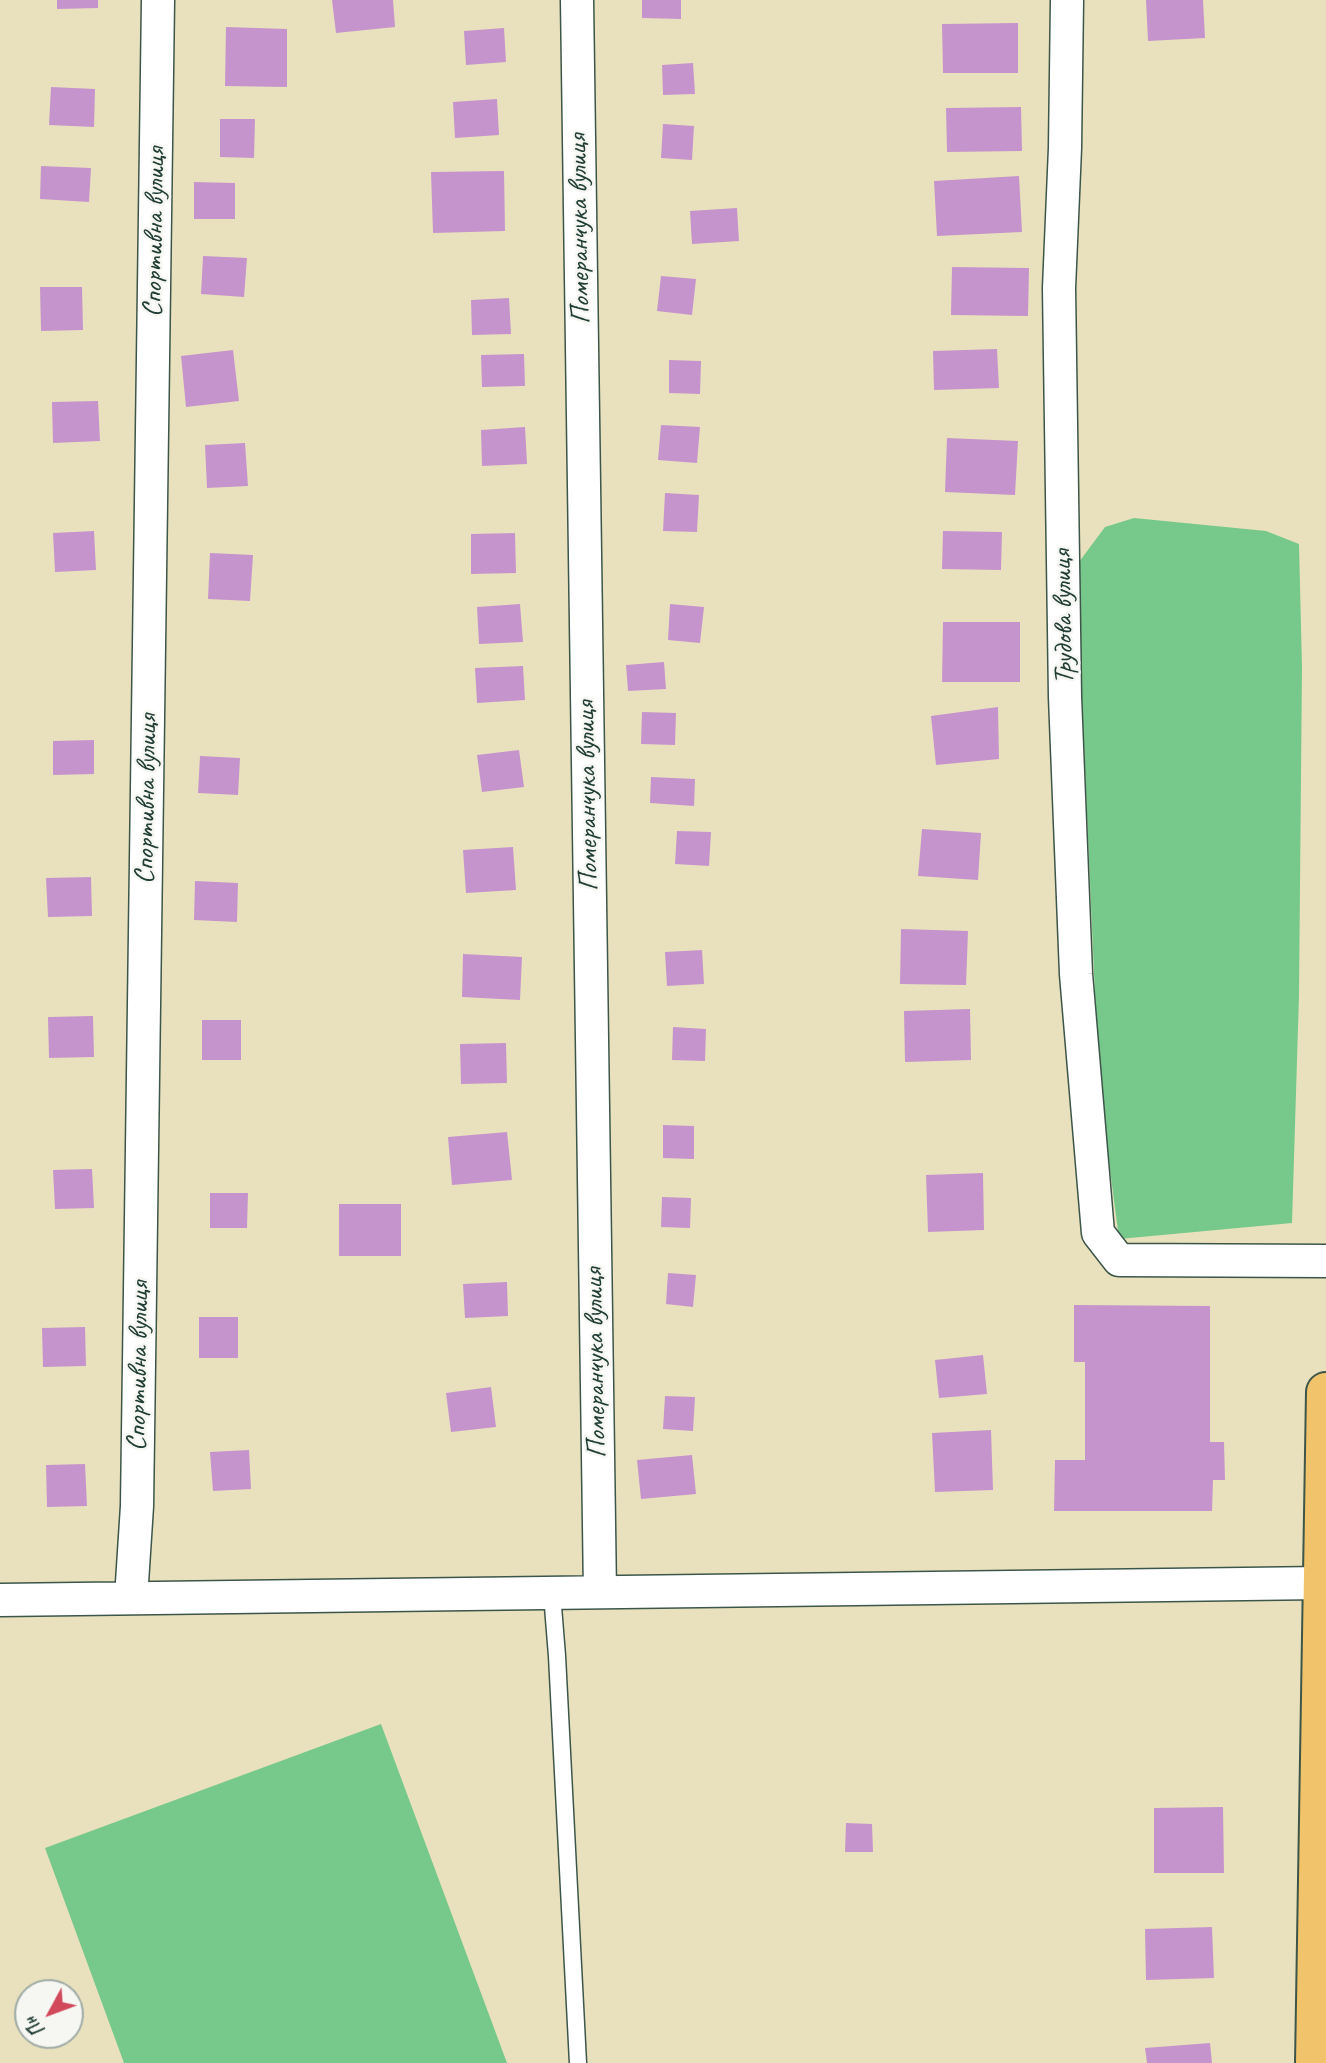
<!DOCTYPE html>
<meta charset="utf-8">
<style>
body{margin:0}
#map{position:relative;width:1326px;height:2063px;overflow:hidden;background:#e9e1bd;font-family:Caveat,sans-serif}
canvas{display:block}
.north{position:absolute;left:14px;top:1979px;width:70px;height:70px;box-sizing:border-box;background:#f6f6f2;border:2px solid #a0aca6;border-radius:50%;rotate:229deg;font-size:19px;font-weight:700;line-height:28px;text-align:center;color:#1f3d34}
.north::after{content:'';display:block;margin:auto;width:24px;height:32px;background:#d1495b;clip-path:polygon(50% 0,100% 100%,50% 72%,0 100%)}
</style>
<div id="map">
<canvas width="1326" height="2063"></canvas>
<div class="north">Пн</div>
</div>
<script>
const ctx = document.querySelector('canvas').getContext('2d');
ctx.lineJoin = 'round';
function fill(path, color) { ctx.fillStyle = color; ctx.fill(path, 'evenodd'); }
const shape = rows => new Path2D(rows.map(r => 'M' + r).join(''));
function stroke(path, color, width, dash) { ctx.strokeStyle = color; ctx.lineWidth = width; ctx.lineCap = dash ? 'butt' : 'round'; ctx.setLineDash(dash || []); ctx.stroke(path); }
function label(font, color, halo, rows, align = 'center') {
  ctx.font = font + ' Caveat,sans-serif'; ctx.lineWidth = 5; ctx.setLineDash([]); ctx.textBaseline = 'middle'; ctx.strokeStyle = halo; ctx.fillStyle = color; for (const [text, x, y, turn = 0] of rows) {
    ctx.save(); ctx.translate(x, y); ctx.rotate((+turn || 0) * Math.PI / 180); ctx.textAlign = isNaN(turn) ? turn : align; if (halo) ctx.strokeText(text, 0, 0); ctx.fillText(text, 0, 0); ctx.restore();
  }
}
fill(shape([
 [1134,518,1266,531,1299,544,1302,668,1299,995,1292,1223,1119,1239,1099,1085,1076,566,1105,527],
 [381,1724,507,2063,124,2063,45,1848]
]), '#77c98b');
fill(shape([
 [57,0,98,0,98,8,57,9],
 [332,0,393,0,395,27,336,33],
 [642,0,681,0,681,19,642,18],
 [1146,0,1203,0,1205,38,1148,41],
 [1018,23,1018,73,943,73,942,24],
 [226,27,287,29,287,87,225,86],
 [504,28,506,62,466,65,464,31],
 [693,63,695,94,663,95,662,65],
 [51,87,95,89,94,127,49,125],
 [497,99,499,135,455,138,453,102],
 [1021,107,1022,151,947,152,946,108],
 [220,119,255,119,254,158,220,157],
 [663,124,694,126,692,160,661,158],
 [41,166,91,168,89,202,40,199],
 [504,171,505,231,433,233,431,172],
 [1019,176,1022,232,937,236,934,181],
 [194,182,235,183,235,219,194,219],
 [737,208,739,241,692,244,690,211],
 [203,256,247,258,244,297,201,294],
 [952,267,1029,268,1028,316,951,315],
 [661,276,696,279,692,315,657,311],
 [40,287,82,287,83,330,41,331],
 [509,298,511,334,472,335,471,300],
 [997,349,999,388,934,390,933,351],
 [233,350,239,401,186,407,181,356],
 [524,354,525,386,482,387,481,355],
 [669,360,701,361,700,394,669,393],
 [98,401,100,441,53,443,52,402],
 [661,425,700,427,697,463,658,460],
 [525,427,527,464,482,466,481,430],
 [947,438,1018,441,1015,495,945,492],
 [245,443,248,486,207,488,205,445],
 [665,493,699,495,697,532,663,531],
 [94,531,96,570,55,572,53,533],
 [943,531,1002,532,1001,570,942,569],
 [515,533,516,573,471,574,471,534],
 [210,553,253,555,250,601,208,599],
 [520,604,523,642,479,644,477,607],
 [670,604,704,607,700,643,668,640],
 [943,622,1020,622,1020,682,942,682],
 [664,662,666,689,628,691,626,665],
 [523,666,525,700,477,703,475,668],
 [998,707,999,759,936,765,931,716],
 [642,712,676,713,675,745,641,744],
 [94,740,94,774,53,775,53,741],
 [519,750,524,787,482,792,477,755],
 [200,756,240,758,238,795,198,793],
 [651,777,695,779,694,806,650,803],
 [922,829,981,833,978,880,918,876],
 [677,831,711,832,709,866,675,864],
 [513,847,516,890,466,893,463,850],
 [91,877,92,916,48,917,46,878],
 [195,881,238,883,237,922,194,920],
 [901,929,968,931,966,985,900,984],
 [702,950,704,984,667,986,665,952],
 [463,954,522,957,520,1000,462,997],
 [970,1009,971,1060,905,1062,904,1011],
 [93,1016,94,1057,49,1058,48,1017],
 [202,1020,241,1020,241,1060,202,1060],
 [673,1027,706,1029,705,1061,672,1060],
 [506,1043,507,1083,461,1084,460,1044],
 [663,1125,694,1126,694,1159,663,1158],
 [507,1132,512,1180,452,1185,448,1137],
 [92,1169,94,1208,55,1209,53,1170],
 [983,1173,984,1230,928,1232,926,1175],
 [210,1193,248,1193,247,1228,210,1228],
 [662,1197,691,1198,690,1228,661,1227],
 [339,1204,401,1204,401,1256,339,1256],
 [668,1273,696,1275,693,1307,666,1304],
 [507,1282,508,1316,465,1318,463,1284],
 [1074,1305,1210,1306,1210,1442,1224,1442,1225,1480,1213,1480,1212,1511,1054,1511,1055,1460,1085,1460,1085,1362,1074,1362],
 [199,1317,238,1317,238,1358,199,1358],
 [85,1327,86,1366,43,1367,42,1328],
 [983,1355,987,1394,939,1398,935,1360],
 [491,1387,496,1427,451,1432,446,1393],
 [665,1396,695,1397,693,1431,663,1429],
 [991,1430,993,1490,935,1492,932,1433],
 [249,1450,251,1489,213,1491,210,1452],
 [692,1455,696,1494,641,1499,637,1460],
 [85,1464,87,1506,47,1507,46,1465],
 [1223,1807,1224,1873,1154,1873,1154,1808],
 [846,1823,872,1824,873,1852,845,1852],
 [1212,1927,1214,1978,1146,1980,1145,1929],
 [1210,2043,1212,2063,1147,2063,1145,2048]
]), '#c694cc');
const service = shape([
 [552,1594,557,1656,578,2063]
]);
const minor = shape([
 [577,0,600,1592],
 [1067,0,1065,148,1059,288,1065,697,1076,974,1098,1233,1119,1260,1326,1261],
 [131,1598,137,1506,158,0],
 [0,1600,1322,1583]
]);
const primary = shape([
 [1315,2063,1326,1392]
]);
stroke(service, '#3d5649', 19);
stroke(minor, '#3d5649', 35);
stroke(primary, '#3d5649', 42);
stroke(service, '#fff', 16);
stroke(minor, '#fff', 32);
stroke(primary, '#f1c36a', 38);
label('28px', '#1f3d34', '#f6f6f2', [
 ["Померанчука вулиця",580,229,-91],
 ["Спортивна вулиця",155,232,-89],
 ["Трудова вулиця",1064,617,-91],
 ["Померанчука вулиця",588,796,-91],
 ["Спортивна вулиця",147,799,-89],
 ["Померанчука вулиця",596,1363,-91],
 ["Спортивна вулиця",139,1366,-89]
]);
</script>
